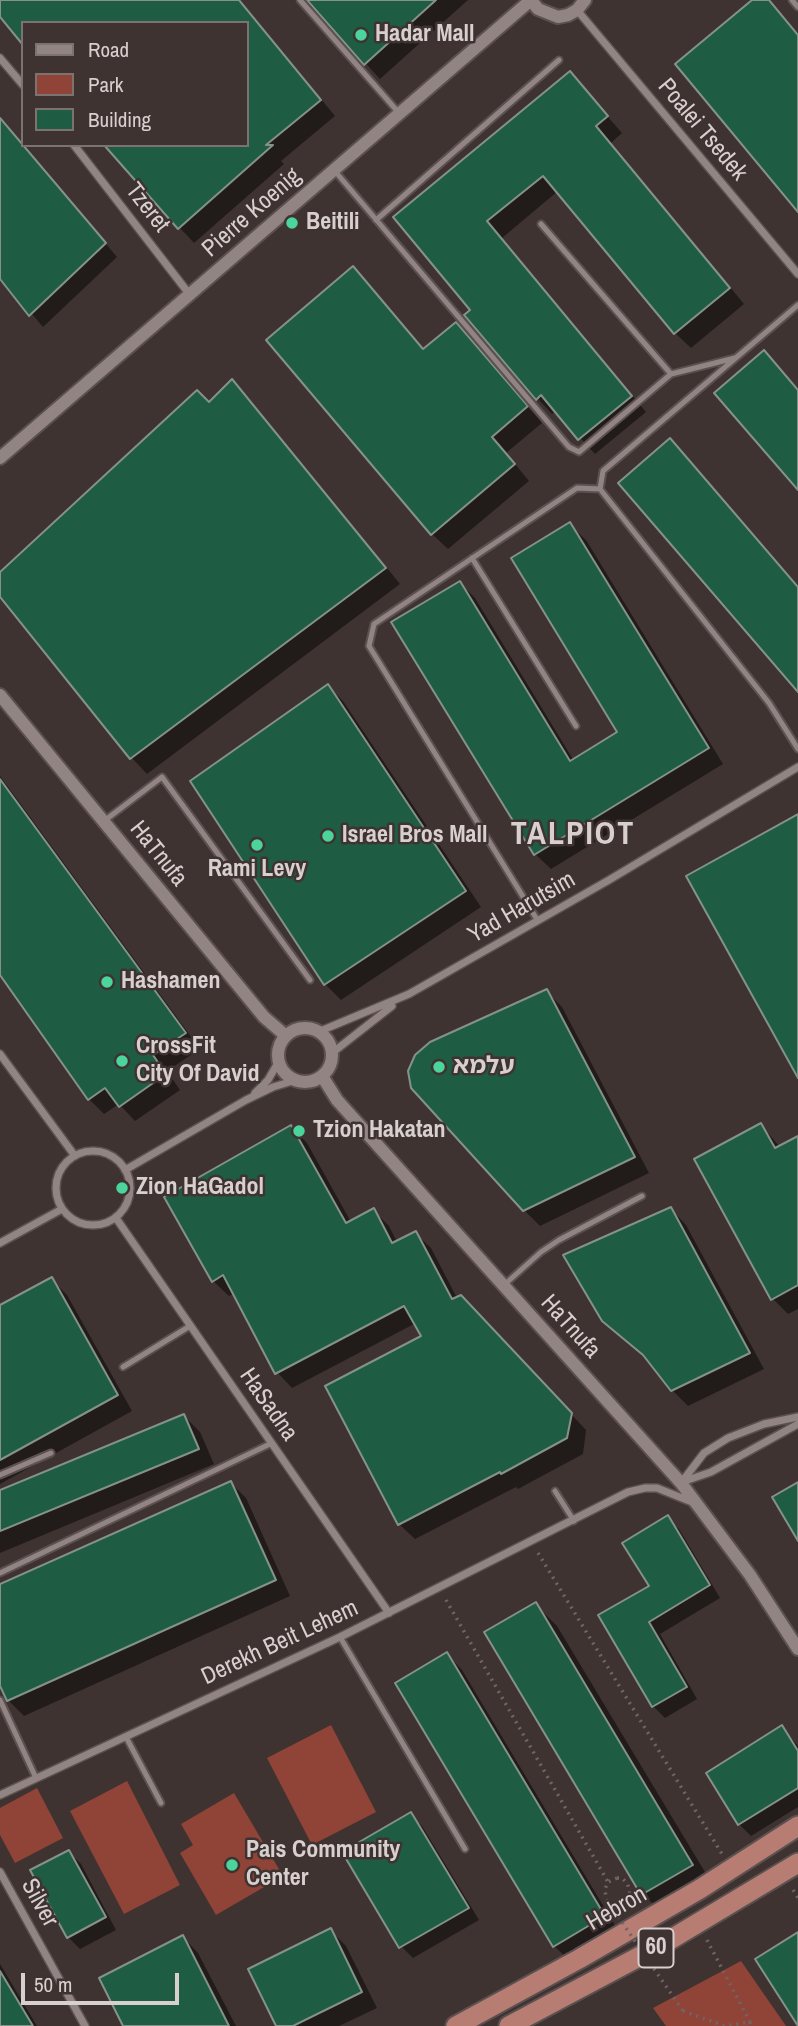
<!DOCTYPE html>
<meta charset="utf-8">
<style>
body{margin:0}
#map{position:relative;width:798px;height:2026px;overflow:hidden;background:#3f3331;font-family:"Archivo Narrow",sans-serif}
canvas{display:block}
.legend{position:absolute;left:21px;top:21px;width:228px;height:126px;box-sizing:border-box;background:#3f3331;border:2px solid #7c7270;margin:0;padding:9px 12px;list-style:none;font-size:21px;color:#d8d0cf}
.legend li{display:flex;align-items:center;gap:14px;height:35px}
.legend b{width:35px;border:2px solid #7c7270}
.scale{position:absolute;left:21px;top:1973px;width:158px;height:32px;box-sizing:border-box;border:4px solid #d8d0cf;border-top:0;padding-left:9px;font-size:21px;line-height:24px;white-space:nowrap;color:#d8d0cf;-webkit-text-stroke:5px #3f3331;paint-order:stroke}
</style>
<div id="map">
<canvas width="798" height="2026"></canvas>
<ul class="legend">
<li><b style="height:9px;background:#928482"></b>Road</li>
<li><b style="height:19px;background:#904337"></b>Park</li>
<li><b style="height:19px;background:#1e5d43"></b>Building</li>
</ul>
<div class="scale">50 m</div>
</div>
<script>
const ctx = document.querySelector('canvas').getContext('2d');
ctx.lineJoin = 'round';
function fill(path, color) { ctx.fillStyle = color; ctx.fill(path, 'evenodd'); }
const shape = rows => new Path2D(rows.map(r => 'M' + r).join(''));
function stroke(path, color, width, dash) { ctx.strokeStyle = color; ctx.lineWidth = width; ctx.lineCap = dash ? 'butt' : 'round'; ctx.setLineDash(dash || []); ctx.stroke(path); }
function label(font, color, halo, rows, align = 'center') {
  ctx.font = font + ' "Archivo Narrow","Noto Sans Hebrew",sans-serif'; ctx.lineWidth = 5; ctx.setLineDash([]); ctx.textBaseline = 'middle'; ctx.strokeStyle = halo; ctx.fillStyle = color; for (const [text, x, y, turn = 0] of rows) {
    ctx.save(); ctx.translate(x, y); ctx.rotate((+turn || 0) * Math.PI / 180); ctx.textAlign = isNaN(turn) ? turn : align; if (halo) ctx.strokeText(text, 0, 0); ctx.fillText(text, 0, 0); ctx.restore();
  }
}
fill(shape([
 [331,1725,376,1812,312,1845,267,1758],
 [127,1781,180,1885,124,1914,70,1811],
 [37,1788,63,1838,15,1863,0,1835,0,1808],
 [234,1793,283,1876,216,1915,180,1853,193,1845,181,1824],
 [741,1961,786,2026,666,2026,653,2008]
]), '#904337');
fill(shape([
 [0,0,240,0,335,116,281,161,284,164,194,243,179,227,247,145,247,23,0,15],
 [295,0,468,0,380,79,316,9,311,12,311,16],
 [570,73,622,133,611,143,744,304,691,348,675,333,558,191,502,238,646,412,595,454,556,411,552,414,537,398,472,310,395,217],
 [0,118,117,257,43,327,0,276],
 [368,284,424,350,456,324,542,423,506,453,529,481,448,549,432,534],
 [232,382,248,397,400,584,147,774,132,758,0,594,0,574,209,404],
 [570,525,586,540,723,764,551,869,535,854,460,583,475,598,574,761,620,733],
 [328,686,343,701,481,907,341,1000,325,984,192,782],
 [0,776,200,1049,167,1071,180,1090,135,1121,119,1104,104,1114,89,1099,0,973],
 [546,991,562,1007,649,1173,540,1226,524,1210],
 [761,1125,780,1147,798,1138,798,1309,788,1314,772,1298],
 [291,1127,307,1143,351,1222,373,1210,389,1226,397,1242,415,1233,431,1248,457,1298,473,1310,586,1430,583,1454,518,1489,516,1487,415,1539,399,1524,424,1336,416,1323,292,1388,277,1372,235,1293,229,1296,213,1281],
 [671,1209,686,1225,764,1369,688,1406,672,1390,650,1361,603,1320],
 [51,1279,67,1295,132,1411,0,1484,0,1307],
 [184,1416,200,1432,214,1464,0,1553,0,1492],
 [231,1483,246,1498,290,1596,24,1716,8,1700,0,1682,0,1586],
 [667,1518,679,1529,720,1598,660,1634,697,1699,665,1718,653,1706,601,1615,651,1586],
 [535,1604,557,1626,714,1887,665,1916,643,1894,487,1633],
 [447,1654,462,1670,619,1932,570,1961,554,1946],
 [782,1728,798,1746,798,1807,751,1836,739,1824],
 [410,1814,422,1826,479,1920,413,1958,401,1946],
 [69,1852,81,1864,116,1930,80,1949,68,1937],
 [330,1930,346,1946,377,2008,339,2026,278,2026],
 [183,1937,198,1953,236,2026,125,2026],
 [0,1964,37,2026,0,2026]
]), '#0007');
const building = shape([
 [0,0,239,0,321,100,266,145,273,145,178,229,104,145,247,145,247,23,23,23,23,45,0,17,0,0],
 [307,0,436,0,364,65,307,0],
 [752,0,769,0,798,35,798,212,675,64,752,0],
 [570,71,608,116,596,126,730,288,674,334,543,176,487,221,632,396,578,440,541,395,536,400,464,315,470,310,393,217,570,71],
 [0,118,106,243,29,316,0,279,0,118],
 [353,266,423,349,456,322,528,406,492,437,515,464,431,535,266,340,353,266],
 [764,350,798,390,798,490,714,393,764,350],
 [232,379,386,568,130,759,0,597,0,572,197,390,209,402,232,379],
 [670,438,798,587,798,692,618,483,670,438],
 [570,522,709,748,534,855,391,622,460,581,570,761,617,732,511,558,570,522],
 [328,684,466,891,324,985,190,781,328,684],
 [0,779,186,1033,153,1055,166,1074,119,1107,105,1088,88,1100,0,975,0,779],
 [798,814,798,1078,686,876,798,814],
 [547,989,635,1157,523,1211,411,1088,408,1071,415,1055,430,1042,547,989],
 [761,1123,775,1148,798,1136,798,1285,771,1300,694,1159,761,1123],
 [291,1125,346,1223,374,1208,392,1243,416,1231,452,1299,461,1295,572,1413,567,1438,501,1474,500,1472,398,1525,325,1386,421,1336,404,1306,275,1374,223,1275,212,1282,164,1197,291,1125],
 [671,1207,750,1353,671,1391,643,1355,602,1321,563,1255,671,1207],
 [52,1277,118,1395,0,1460,0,1305,52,1277],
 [184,1414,199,1449,0,1531,0,1490,184,1414],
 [231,1481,276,1580,7,1701,0,1686,0,1584,231,1481],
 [798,1482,798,1541,772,1497,798,1482],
 [668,1515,710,1585,649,1622,687,1687,652,1707,598,1615,649,1586,622,1543,668,1515],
 [536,1602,693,1865,641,1895,484,1632,536,1602],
 [447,1652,605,1916,553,1947,395,1683,447,1652],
 [782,1725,798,1751,798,1788,738,1825,706,1773,782,1725],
 [411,1812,469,1908,399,1948,342,1852,411,1812],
 [69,1850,106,1917,67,1938,30,1870,69,1850],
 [331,1928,362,1992,293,2026,276,2026,248,1969,331,1928],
 [798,1932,798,2026,755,1959,798,1932],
 [183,1935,229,2026,123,2026,99,1978,183,1935],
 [0,1971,33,2026,0,2026,0,1971]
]);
fill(building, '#1e5d43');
stroke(building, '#85928b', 2);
const service = shape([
 [300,0,399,113],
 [792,0,798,7],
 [334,170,569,447,579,452,671,374,735,358],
 [376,220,559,60],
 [541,224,671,374],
 [798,305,603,471,600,489,769,703,798,749],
 [472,558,576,726],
 [104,821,162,777,310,980],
 [538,921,369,646,374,624,577,488,600,489],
 [504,1285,541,1252,559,1240,642,1196],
 [123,1367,190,1326],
 [0,1475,51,1453],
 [555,1491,574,1521],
 [0,1573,272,1443],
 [340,1637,465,1849],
 [0,1700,36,1778],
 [126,1737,161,1803]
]);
const minor = shape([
 [577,10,798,274],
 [0,58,23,85],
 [74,145,190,295],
 [318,1032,409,994,609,880,798,767],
 [332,1053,392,1006],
 [0,1054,75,1156],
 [255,1093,268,1080,279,1061],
 '56 1188a37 37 0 1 1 74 0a37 37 0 1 1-74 0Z',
 [125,1170,246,1100,273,1087,296,1080],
 [116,1218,389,1613],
 [0,1243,62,1209],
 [682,1482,711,1472,798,1424],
 [681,1483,704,1453,728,1438,764,1424,798,1417],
 [0,1795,340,1637,628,1492,645,1488,657,1488,692,1502],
 [0,1872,85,2026]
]);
const tertiary = shape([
 [531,0,538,9,558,17,568,15,577,10,585,0],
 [0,458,531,0],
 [0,695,264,1017,286,1036],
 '278 1055a27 27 0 1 1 54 0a27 27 0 1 1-54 0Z',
 [322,1076,337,1100,681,1483,750,1575,798,1649]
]);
const trunk = shape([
 [456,2026,579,1959,700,1889,798,1826],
 [509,2026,663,1944,798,1863]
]);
stroke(service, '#5b5150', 9);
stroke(minor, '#5b5150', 10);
stroke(tertiary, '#5b5150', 16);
stroke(trunk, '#5b5150', 23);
stroke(shape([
 [538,1553,722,1854],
 [446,1600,608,1882],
 [617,1878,622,1878,627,1883,630,1891,629,1897,619,1911],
 [793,1890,798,1898],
 [707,1940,750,2022],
 [683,2011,725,2026,750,2022,751,2026]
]), '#706564', 3.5, [2, 5]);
stroke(service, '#928482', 5);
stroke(minor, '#928482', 7);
stroke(tertiary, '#928482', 12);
stroke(trunk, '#b77c72', 19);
stroke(shape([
 [617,1878,608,1882,605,1889,606,1899,683,2011]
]), '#706564', 3.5, [2, 5]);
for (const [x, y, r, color] of [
 [361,35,7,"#4bd49b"],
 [292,223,7,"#4bd49b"],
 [328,836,7,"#4bd49b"],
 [257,845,7,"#4bd49b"],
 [107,982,7,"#4bd49b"],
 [122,1061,7,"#4bd49b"],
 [439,1067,7,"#4bd49b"],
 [299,1131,7,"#4bd49b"],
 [122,1188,7,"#4bd49b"],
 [232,1865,7,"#4bd49b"]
]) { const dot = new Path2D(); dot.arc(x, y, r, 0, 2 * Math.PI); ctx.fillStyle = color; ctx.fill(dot); stroke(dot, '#3f3331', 2.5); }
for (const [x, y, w] of [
 [656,1948,35]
]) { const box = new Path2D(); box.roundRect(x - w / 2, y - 19.5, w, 39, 5); ctx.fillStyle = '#3f3331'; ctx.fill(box); stroke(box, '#d8d0cf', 2); }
label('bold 23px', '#d8d0cf', null, [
 ["60",656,1948]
]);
label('bold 24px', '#d8d0cf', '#3f3331', [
 ["Hadar Mall",375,35],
 ["Beitili",306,223],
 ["Israel Bros Mall",342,836],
 ["Rami Levy",257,870,"center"],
 ["Hashamen",121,982],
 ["CrossFit",136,1047],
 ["City Of David",136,1075],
 ["עלמא",453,1067],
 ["Tzion Hakatan",313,1131],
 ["Zion HaGadol",136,1188],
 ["Pais Community",246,1851],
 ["Center",246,1879]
], 'left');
label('24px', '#d8d0cf', '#3f3331', [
 ["Poalei Tsedek",702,130,50],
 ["Tzeret",147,208,52],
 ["Pierre Koenig",252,213,-41],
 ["HaTnufa",158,854,51],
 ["Yad Harutsim",522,908,-30],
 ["HaTnufa",570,1327,48],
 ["HaSadna",268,1405,55],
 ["Derekh Beit Lehem",280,1643,-25],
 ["Silver",39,1903,61],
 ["Hebron",617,1909,-30]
]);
ctx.letterSpacing = '2px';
label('bold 32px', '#d8d0cf', '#3f3331', [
 ["TALPIOT",573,835]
]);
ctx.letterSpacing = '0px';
</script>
